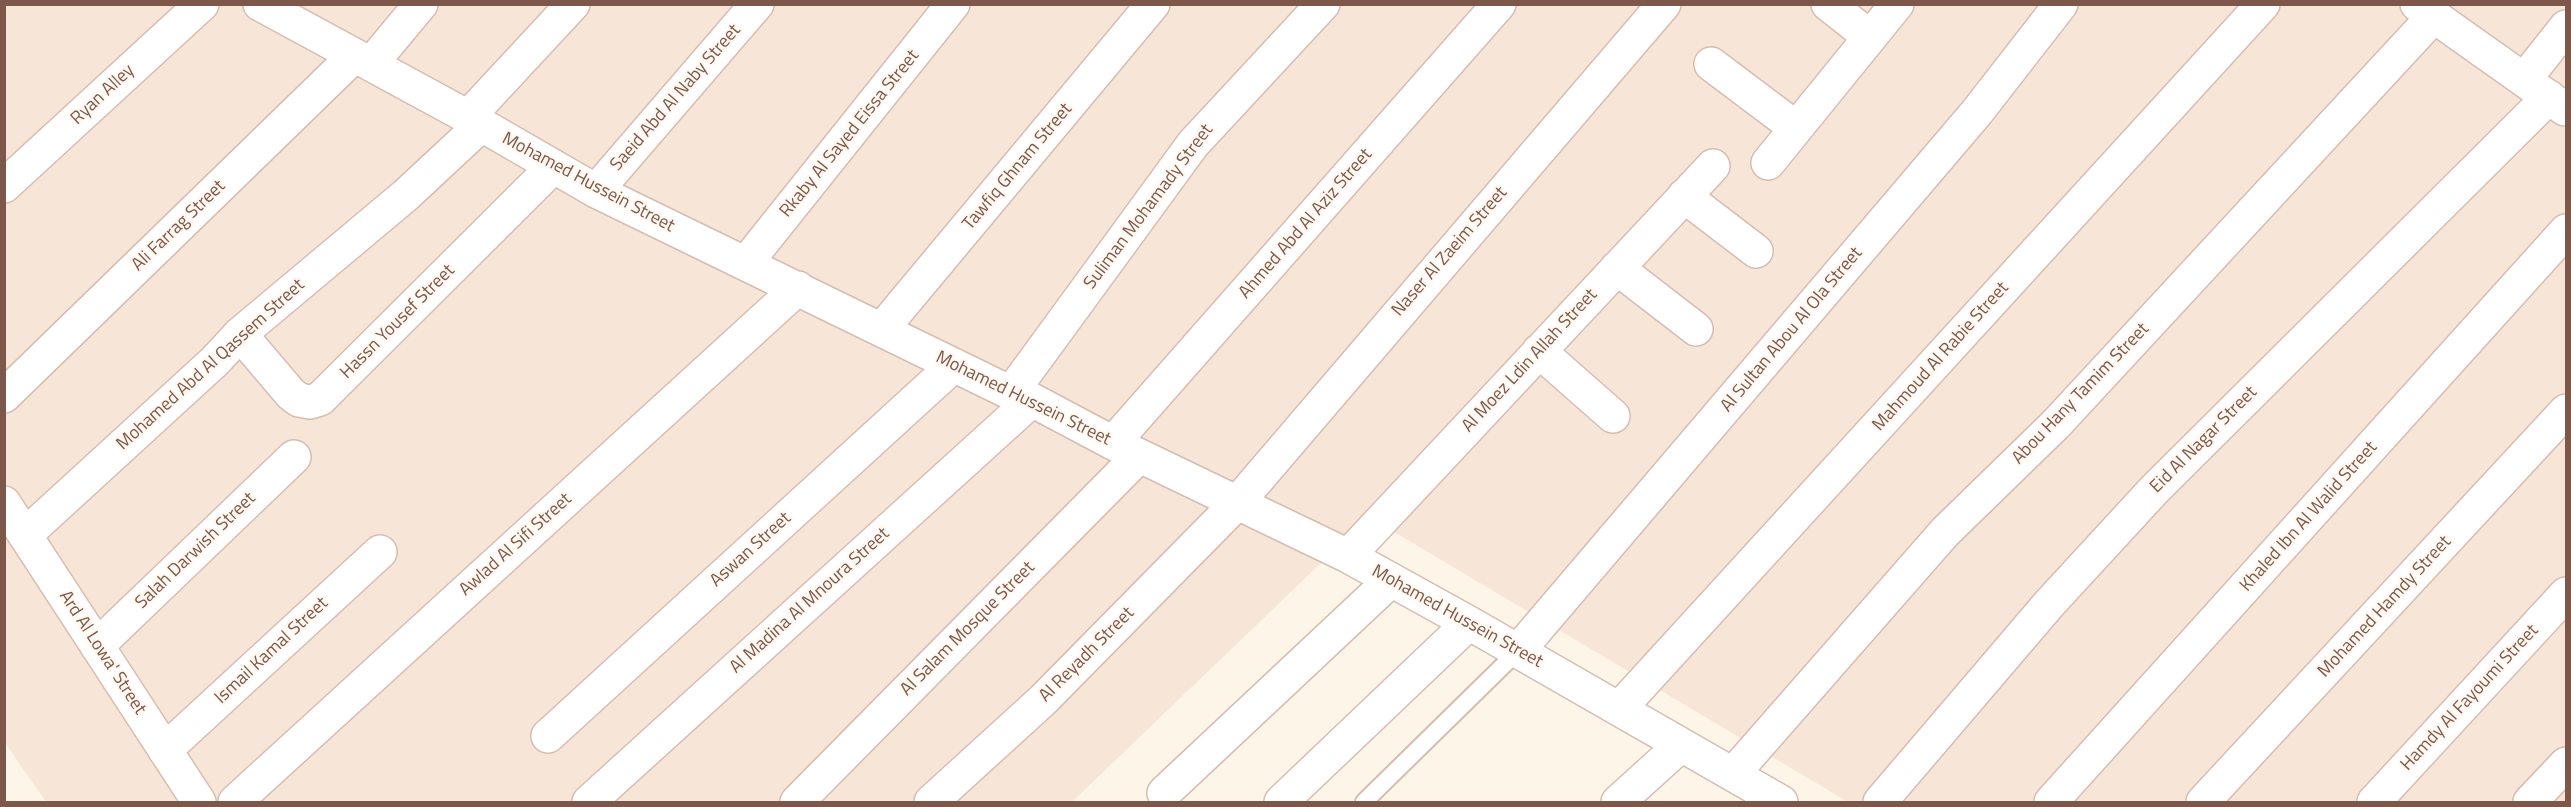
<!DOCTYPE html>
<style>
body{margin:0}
#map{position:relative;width:2571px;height:807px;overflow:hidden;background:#fef5e9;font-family:"Titillium Web",sans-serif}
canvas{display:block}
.frame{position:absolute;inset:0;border:6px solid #7d5749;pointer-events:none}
</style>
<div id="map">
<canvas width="2571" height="807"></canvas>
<div class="frame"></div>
</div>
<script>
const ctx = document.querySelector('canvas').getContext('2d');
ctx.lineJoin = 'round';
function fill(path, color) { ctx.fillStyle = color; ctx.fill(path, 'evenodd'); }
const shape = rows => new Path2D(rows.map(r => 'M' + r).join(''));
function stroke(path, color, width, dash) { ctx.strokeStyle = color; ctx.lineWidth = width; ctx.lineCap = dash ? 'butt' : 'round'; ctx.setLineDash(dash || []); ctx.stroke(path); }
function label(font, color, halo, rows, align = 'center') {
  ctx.font = font + ' "Titillium Web",sans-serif'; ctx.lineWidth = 4.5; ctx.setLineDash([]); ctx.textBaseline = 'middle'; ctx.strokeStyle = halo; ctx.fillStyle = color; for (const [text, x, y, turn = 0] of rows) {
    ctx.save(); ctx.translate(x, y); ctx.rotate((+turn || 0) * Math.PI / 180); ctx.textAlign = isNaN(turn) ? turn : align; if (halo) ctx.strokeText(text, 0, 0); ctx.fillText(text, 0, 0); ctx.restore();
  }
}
fill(shape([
 [4,5,2566,5,2566,802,1848,802,1369,517,1072,802,46,802,5,743]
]), '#f7e6d7');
const lane = shape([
 [1364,802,1518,651]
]);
const street = shape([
 [260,4,468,117,596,191,1011,393,1032,400,1113,443,1348,556,1469,623,1781,802],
 [1828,4,1870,37],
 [2417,4,2565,109],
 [371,64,421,4],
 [1711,64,1796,128],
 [2524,80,2566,27],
 [468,117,573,4],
 [1768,163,1897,4],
 [4,186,202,4],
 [596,191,757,4],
 [1684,196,1756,251],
 [746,263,953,4],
 [1617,268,1696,329],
 [882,329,1153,4],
 [240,334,291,394,299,400,310,402,320,399,553,167],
 [1539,351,1613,416],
 [1011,393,1193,144,1323,4],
 [4,396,354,56],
 [1113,443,1499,4],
 [25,535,215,361,240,334,406,195,480,126],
 [1348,556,1713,166],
 [97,646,294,457],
 [1518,651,1977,112,2061,4],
 [1619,709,2263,4],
 [548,736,954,365],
 [165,750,380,552],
 [1733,774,1945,532,2056,424,2434,16],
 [1164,793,1391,580],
 [235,802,798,288],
 [589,802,1032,400],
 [797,802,1139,456],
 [931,802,1043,700,1238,502,1664,4],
 [1281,802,1469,623],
 [1618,802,1681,745],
 [1880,802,2049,604,2154,490,2549,97],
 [2051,802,2566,231],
 [2203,802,2566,411],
 [2374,802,2566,594],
 [2530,802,2566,764]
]);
const secondary = shape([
 [4,503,199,802]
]);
stroke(lane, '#d5bdb0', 20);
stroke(street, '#d5bdb0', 36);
stroke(secondary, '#d9bdac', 36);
stroke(lane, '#fff', 16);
stroke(street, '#fff', 33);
stroke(secondary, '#fff', 33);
label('18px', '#7d5749', '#fff9f2', [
 ["Ryan Alley",103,95,-43],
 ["Saeid Abd Al Naby Street",676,98,-49],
 ["Rkaby Al Sayed Eissa Street",850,134,-51],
 ["Tawfiq Ghnam Street",1018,167,-50],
 ["Mohamed Hussein Street",588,183,28],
 ["Suliman Mohamady Street",1149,207,-53],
 ["Ahmed Abd Al Aziz Street",1306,224,-49],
 ["Ali Farrag Street",179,226,-44],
 ["Naser Al Zaeim Street",1450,252,-49],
 ["Hassn Yousef Street",398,322,-45],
 ["Al Sultan Abou Al Ola Street",1792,330,-50],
 ["Mahmoud Al Rabie Street",1941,357,-48],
 ["Al Moez Ldin Allah Street",1530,361,-47],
 ["Mohamed Abd Al Qassem Street",211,365,-42],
 ["Abou Hany Tamim Street",2081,394,-46],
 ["Mohamed Hussein Street",1023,399,26],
 ["Eid Al Nagar Street",2204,440,-45],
 ["Khaled Ibn Al Walid Street",2309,517,-48],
 ["Awlad Al Sifi Street",516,545,-42],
 ["Aswan Street",751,550,-42],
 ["Salah Darwish Street",196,551,-44],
 ["Al Madina Al Mnoura Street",810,601,-42],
 ["Mohamed Hamdy Street",2385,607,-47],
 ["Mohamed Hussein Street",1457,617,29],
 ["Al Salam Mosque Street",968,629,-45],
 ["Ismail Kamal Street",272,651,-43],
 ["Ard Al Lowa' Street",102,653,57],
 ["Al Reyadh Street",1087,655,-45],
 ["Hamdy Al Fayoumi Street",2470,698,-47]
]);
</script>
